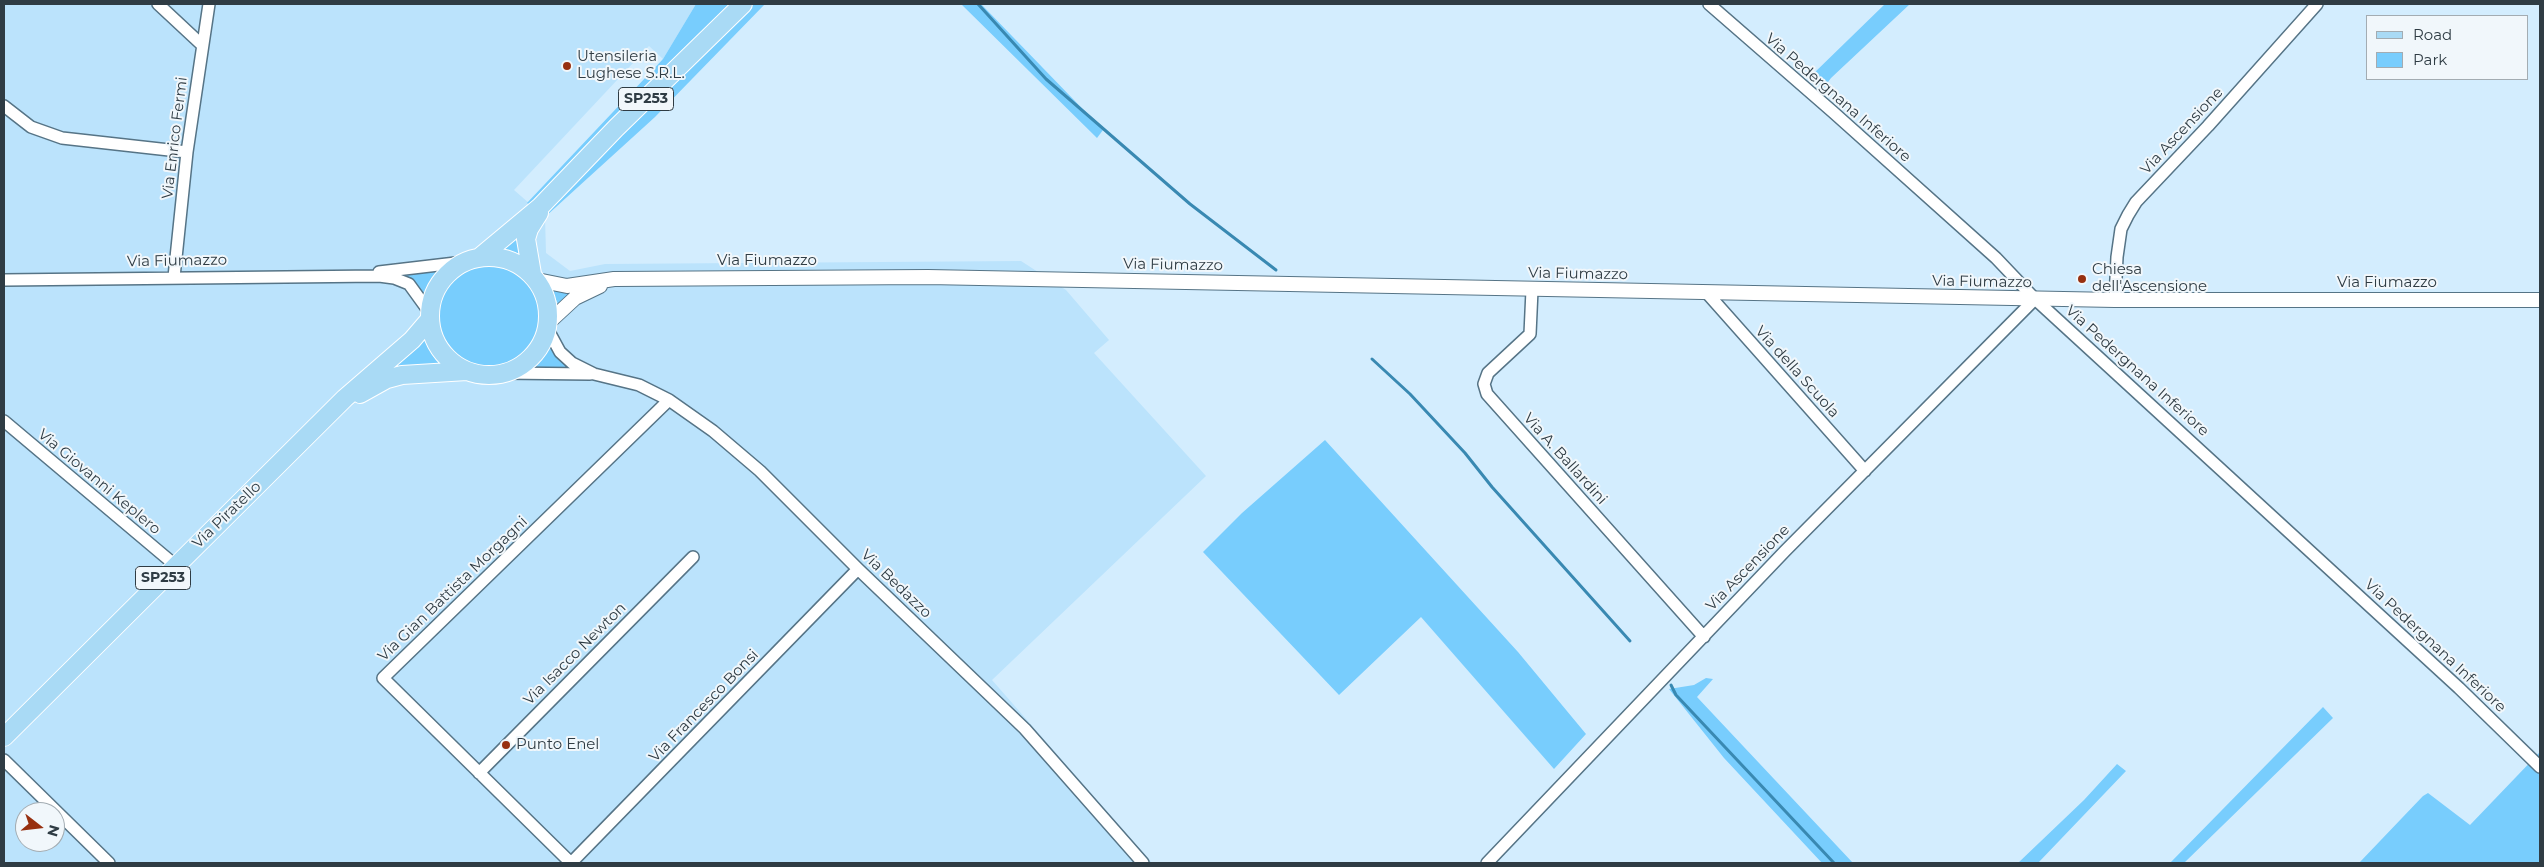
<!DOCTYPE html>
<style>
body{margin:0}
#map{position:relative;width:2544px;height:867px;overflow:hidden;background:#d3edfe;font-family:Montserrat,sans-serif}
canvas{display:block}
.frame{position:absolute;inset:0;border:5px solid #2f3c44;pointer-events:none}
.legend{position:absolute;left:2366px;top:15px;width:162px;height:65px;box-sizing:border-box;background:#f1f7fb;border:1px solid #a3acb2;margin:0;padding:6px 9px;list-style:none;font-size:15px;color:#2f3c44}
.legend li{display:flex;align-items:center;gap:10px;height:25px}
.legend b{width:25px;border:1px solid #a3acb2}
.north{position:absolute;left:15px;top:802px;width:50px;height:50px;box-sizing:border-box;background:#f1f7fb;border:1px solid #a3acb2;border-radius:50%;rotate:106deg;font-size:14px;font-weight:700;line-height:20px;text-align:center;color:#2f3c44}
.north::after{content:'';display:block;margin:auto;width:18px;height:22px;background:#973010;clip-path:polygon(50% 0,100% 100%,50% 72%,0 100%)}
</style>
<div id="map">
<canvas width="2544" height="867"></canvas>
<div class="frame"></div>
<ul class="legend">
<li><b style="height:6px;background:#a9daf5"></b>Road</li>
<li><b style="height:14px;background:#78cdfd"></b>Park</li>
</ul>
<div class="north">N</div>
</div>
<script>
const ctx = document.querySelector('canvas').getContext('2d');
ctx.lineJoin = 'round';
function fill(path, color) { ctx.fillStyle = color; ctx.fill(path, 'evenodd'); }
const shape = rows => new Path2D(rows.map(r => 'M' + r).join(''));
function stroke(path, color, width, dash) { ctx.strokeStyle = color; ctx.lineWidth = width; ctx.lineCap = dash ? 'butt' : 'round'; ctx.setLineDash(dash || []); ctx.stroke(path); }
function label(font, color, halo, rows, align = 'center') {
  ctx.font = font + ' Montserrat,sans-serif'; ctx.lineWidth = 4; ctx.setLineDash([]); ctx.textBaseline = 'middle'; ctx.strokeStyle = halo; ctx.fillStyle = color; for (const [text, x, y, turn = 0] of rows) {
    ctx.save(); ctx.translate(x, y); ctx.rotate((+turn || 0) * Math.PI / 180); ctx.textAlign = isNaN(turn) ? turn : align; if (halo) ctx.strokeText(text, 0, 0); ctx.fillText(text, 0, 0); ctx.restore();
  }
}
fill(shape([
 [4,4,696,4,663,59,649,46,514,190,545,217,546,253,570,271,605,264,1021,261,1066,290,1109,340,1094,353,1206,476,992,680,1152,863,4,863],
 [25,812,55,812,55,842,25,842]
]), '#bbe3fc');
fill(shape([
 [696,4,765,4,655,117,545,217,527,203,663,59],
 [961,4,981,4,1103,130,1097,138],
 [1885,4,1910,4,1831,78,1822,90,1812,75],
 [525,224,524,258,500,249],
 '436 316a53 53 0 1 1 106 0a53 53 0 1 1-106 0Z',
 [440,268,423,295,414,282,399,274],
 [551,288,574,291,558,304],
 [424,336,433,356,443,367,394,372,385,369],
 [550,346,562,362,575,372,533,368],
 [1325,440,1518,652,1586,734,1554,769,1421,617,1339,695,1203,552,1242,513],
 [1706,678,1713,679,1697,697,1853,863,1822,863,1724,758,1669,689,1694,685],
 [2323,707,2333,718,2184,863,2170,863],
 [2539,753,2540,863,2359,863,2423,796,2428,793,2470,825],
 [2117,764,2126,771,2038,863,2018,863,2084,800]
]), '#78cdfd');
stroke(shape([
 [978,4,1046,79,1190,204,1276,270],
 [1372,359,1410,394,1465,453,1492,487,1630,641],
 [1671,685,1676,695,1834,863]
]), '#3989b2', 3);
const minor = shape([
 [158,4,202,45],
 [1709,4,1833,112,1996,258,2035,299,2459,688,2540,767],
 [4,106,31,127,62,138,187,152],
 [379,272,464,262],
 [174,277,187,152,209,4],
 [4,280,379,276,394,278,409,284,430,313],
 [1532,290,1530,334,1488,373,1484,384,1487,394,1704,637],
 [1707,293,1865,471],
 [2115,300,2117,257,2121,229,2128,215,2136,202,2208,126,2317,4],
 [547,328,560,352,572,363,594,374,639,385,669,400,713,431,760,471,858,569,1025,729,1143,863],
 [504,373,590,374],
 [669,400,383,678,571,863,858,569],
 [4,421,175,565],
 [4,760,109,863],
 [479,773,693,557],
 [1487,863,1785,551,2035,299]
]);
const tertiary = shape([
 [537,280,567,286,614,279,928,277,2115,300,2540,300],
 [548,323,575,298,600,286]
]);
const primary = shape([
 '430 316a59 59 0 1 1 118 0a59 59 0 1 1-118 0Z',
 [480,257,540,207,616,128,743,4],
 [532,274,526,239,529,229,539,213],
 [360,394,387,379,402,375,467,371],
 [4,737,345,398,412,340,430,319]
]);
stroke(minor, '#567486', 14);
stroke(tertiary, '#567486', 16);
stroke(primary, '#fff', 20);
stroke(minor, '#fff', 11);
stroke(tertiary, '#fff', 14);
stroke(primary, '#a9daf5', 18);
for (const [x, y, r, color] of [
 [567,66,5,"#973010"],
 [2082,279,5,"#973010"],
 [506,745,5,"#973010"]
]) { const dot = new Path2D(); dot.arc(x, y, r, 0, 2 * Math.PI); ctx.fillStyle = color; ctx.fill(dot); stroke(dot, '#f1f7fb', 2); }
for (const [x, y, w] of [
 [646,99,55],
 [163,578,55]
]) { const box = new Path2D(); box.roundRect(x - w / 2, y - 11.5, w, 23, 4); ctx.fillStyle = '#f1f7fb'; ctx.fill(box); stroke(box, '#2f3c44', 1); }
label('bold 14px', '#2f3c44', null, [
 ["SP253",646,99],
 ["SP253",163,578]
]);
label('15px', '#2f3c44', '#f1f7fb', [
 ["Utensileria",577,57],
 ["Lughese S.R.L.",577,74],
 ["Chiesa",2092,270],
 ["dell'Ascensione",2092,287],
 ["Punto Enel",516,745]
], 'left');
label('15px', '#2f3c44', '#f1f7fb', [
 ["Via Pedergnana Inferiore",1838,98,41],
 ["Via Ascensione",2182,131,-47],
 ["Via Enrico Fermi",175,138,-83],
 ["Via Fiumazzo",177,261,-1],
 ["Via Fiumazzo",767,261],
 ["Via Fiumazzo",1173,265,1],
 ["Via Fiumazzo",1578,274,1],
 ["Via Fiumazzo",1982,282,1],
 ["Via Fiumazzo",2387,283],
 ["Via Pedergnana Inferiore",2137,371,42],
 ["Via della Scuola",1797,372,48],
 ["Via A. Ballardini",1565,459,48],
 ["Via Giovanni Keplero",99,482,40],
 ["Via Piratello",227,515,-44],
 ["Via Ascensione",1748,568,-46],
 ["Via Bedazzo",896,584,44],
 ["Via Gian Battista Morgagni",453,589,-44],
 ["Via Pedergnana Inferiore",2435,646,43],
 ["Via Isacco Newton",575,654,-45],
 ["Via Francesco Bonsi",704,706,-46]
]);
</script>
